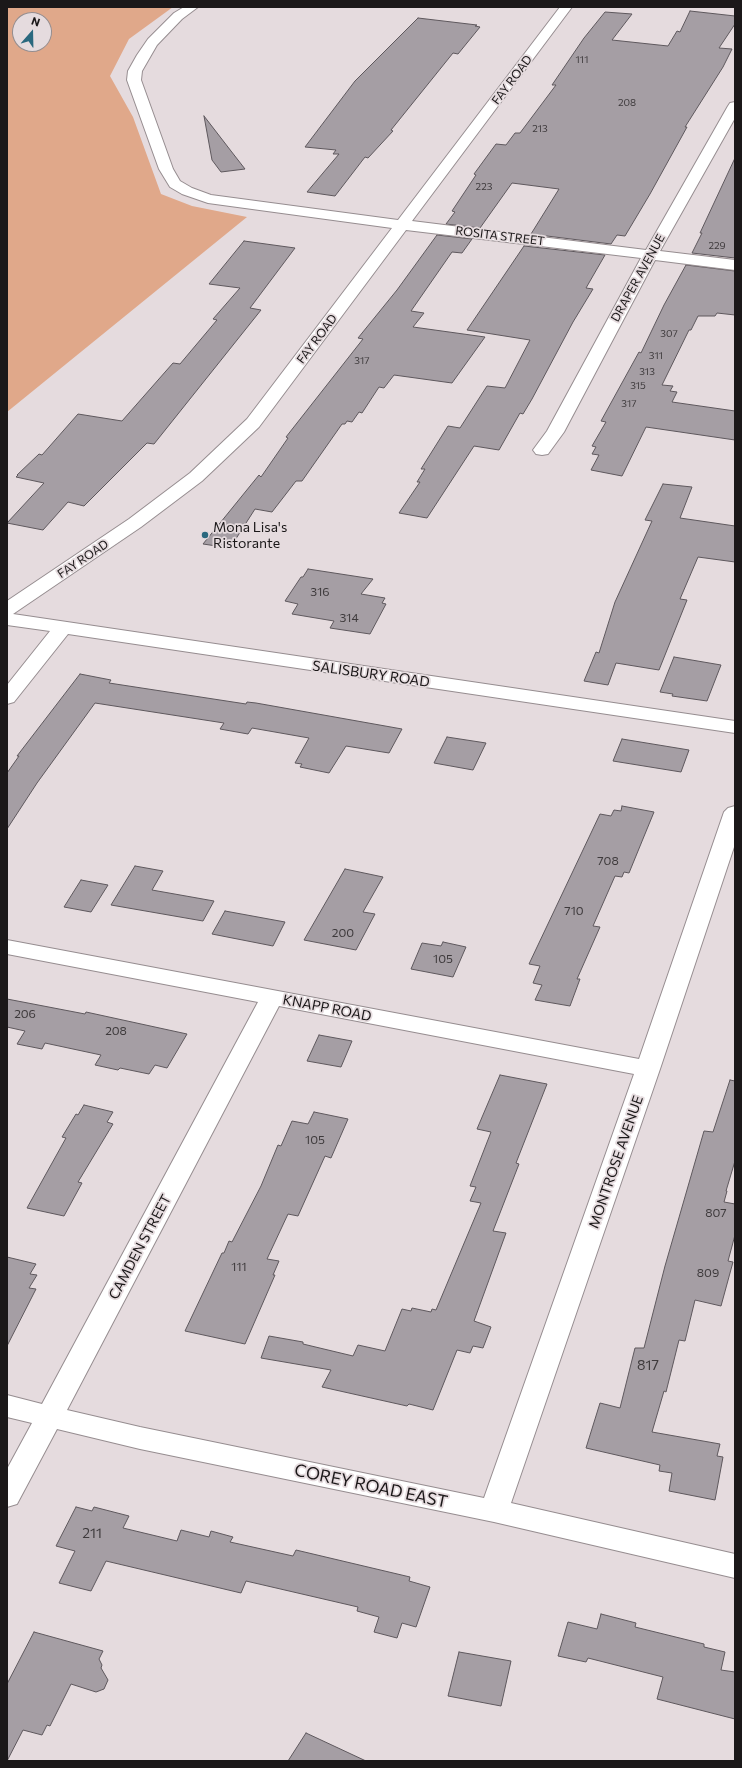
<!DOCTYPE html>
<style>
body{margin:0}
#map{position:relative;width:742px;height:1768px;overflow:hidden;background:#e5dbde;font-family:Commissioner,sans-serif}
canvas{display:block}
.frame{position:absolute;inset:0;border:8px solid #1b1819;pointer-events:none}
.north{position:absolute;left:12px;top:12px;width:40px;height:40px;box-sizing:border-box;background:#e5dbde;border:1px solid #948d8f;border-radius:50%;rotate:20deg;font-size:11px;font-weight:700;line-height:16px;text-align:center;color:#1b1819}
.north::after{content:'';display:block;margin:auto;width:14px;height:18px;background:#2a687e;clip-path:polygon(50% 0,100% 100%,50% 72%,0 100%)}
</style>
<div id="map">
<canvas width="742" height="1768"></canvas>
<div class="frame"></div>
<div class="north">N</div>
</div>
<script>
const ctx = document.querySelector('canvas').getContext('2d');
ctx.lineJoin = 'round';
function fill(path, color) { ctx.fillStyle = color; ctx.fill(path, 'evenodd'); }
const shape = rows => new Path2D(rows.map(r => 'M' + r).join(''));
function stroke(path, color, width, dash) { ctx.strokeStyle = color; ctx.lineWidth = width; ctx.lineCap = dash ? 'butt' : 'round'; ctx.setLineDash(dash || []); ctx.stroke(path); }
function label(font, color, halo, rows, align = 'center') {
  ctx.font = font + ' Commissioner,sans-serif'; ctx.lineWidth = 3.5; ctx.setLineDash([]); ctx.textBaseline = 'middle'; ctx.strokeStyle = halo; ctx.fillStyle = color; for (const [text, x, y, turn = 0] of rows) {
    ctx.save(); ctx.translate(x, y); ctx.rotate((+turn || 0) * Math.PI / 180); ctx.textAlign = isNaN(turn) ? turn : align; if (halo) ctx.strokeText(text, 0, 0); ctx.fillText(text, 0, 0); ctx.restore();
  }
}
fill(shape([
 [7,7,173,7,129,39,110,76,133,117,161,194,192,206,247,217,7,412],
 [20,20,44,20,44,44,20,44]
]), '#e0a88a');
const building = shape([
 [690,11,735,16,735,24,719,48,732,49,723,67,685,127,687,127,650,194,625,236,617,235,611,244,531,234,559,189,512,183,480,228,446,224,455,212,452,211,476,175,474,174,496,144,506,145,515,133,520,133,556,85,552,85,584,38,605,12,632,14,612,40,668,46,677,31,680,32,690,11],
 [418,18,477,25,475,26,480,27,458,54,453,53,391,130,393,131,368,158,365,157,335,196,307,192,339,154,333,154,336,150,305,147,355,81,418,18],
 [204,116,231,151,245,169,221,172,212,160,204,116],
 [735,158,735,258,692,253,702,233,700,233,735,158],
 [437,235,472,239,462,253,452,252,411,311,424,313,413,327,485,337,452,383,394,375,384,388,379,387,362,413,359,412,352,422,347,421,345,424,342,424,302,481,296,481,272,512,255,509,230,548,203,544,259,475,261,477,288,438,286,437,363,339,358,338,397,290,437,235],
 [244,241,295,248,250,308,261,310,154,444,147,443,84,506,68,502,43,530,7,523,44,483,16,477,18,475,17,475,39,454,42,455,78,414,122,421,173,363,180,364,217,320,213,319,240,288,209,284,244,241],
 [524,246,605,255,586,288,593,289,573,322,532,399,523,414,520,413,499,450,474,446,427,518,399,513,420,482,417,482,425,469,421,469,448,426,460,428,487,386,505,388,530,340,467,330,524,246],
 [686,265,735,271,735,315,717,313,715,316,698,316,691,330,689,330,662,385,673,386,670,391,677,392,672,402,735,411,735,440,646,427,622,476,591,470,599,455,592,454,596,447,592,446,606,422,601,421,639,352,641,353,664,305,686,265],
 [663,484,692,487,680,518,735,526,735,562,698,557,680,599,687,600,659,670,616,663,608,685,584,681,596,652,599,653,615,602,652,521,645,520,663,484],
 [308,569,373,579,361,594,385,598,382,603,386,604,370,634,330,628,334,621,292,614,298,604,285,601,301,577,303,577,308,569],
 [674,657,721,665,707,701,672,696,673,694,660,692,674,657],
 [80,674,111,680,109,683,246,704,247,702,256,703,402,729,389,753,346,746,329,773,300,767,302,764,295,763,309,738,252,728,248,734,220,729,224,723,95,703,37,783,7,829,7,773,19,756,17,756,80,674],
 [447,737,486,743,473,770,434,763,447,737],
 [622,739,689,750,681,772,613,761,622,739],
 [622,806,654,812,629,873,624,872,622,877,615,876,593,926,600,927,577,979,580,979,570,1006,535,1000,542,985,533,983,540,966,529,964,600,814,611,816,614,810,621,811,622,806],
 [135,866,163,871,152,890,214,901,203,921,111,905,135,866],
 [345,869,383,877,363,912,375,914,356,950,304,940,345,869],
 [81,880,108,885,91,912,64,907,81,880],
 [225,911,285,922,273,946,212,934,225,911],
 [443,942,466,947,453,977,411,969,422,943,441,946,443,942],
 [7,999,85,1014,86,1012,187,1034,167,1068,155,1065,149,1074,120,1068,118,1070,95,1065,101,1055,45,1043,42,1049,17,1044,25,1031,7,1027,7,999],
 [319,1035,352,1041,341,1067,307,1061,319,1035],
 [500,1075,547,1084,516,1163,519,1164,493,1231,506,1233,474,1321,491,1327,483,1348,473,1346,470,1353,457,1350,433,1410,409,1404,407,1406,322,1387,331,1370,261,1358,269,1336,303,1342,303,1344,353,1356,358,1345,385,1351,402,1309,411,1311,412,1308,431,1312,432,1309,436,1310,481,1203,470,1201,476,1187,470,1186,491,1132,477,1129,500,1075],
 [730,1080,735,1081,735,1161,726,1191,727,1191,724,1202,735,1204,735,1235,728,1261,733,1262,721,1306,695,1300,685,1341,679,1340,666,1392,664,1391,652,1432,720,1444,717,1456,723,1457,715,1500,669,1491,672,1473,659,1471,660,1465,586,1448,600,1403,620,1408,635,1348,644,1348,665,1266,704,1131,713,1132,730,1080],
 [84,1105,113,1112,107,1122,113,1124,78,1182,82,1183,64,1216,27,1208,66,1138,62,1137,76,1114,78,1115,84,1105],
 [314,1112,348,1119,331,1158,325,1156,298,1216,288,1214,267,1259,279,1261,273,1275,275,1275,245,1344,185,1331,222,1253,224,1253,229,1241,232,1242,261,1186,278,1145,281,1146,292,1121,308,1124,314,1112],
 [7,1257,36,1264,30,1274,37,1275,29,1288,36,1289,7,1346,7,1257],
 [76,1507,92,1511,94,1507,129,1516,123,1528,177,1541,181,1530,209,1537,211,1531,233,1537,230,1542,293,1556,296,1550,410,1577,409,1581,430,1587,416,1627,402,1623,397,1638,374,1632,379,1617,357,1611,358,1607,246,1581,241,1593,106,1561,91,1591,59,1583,75,1551,56,1546,76,1507],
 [601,1614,636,1623,635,1627,704,1644,704,1647,725,1652,721,1670,735,1672,735,1719,657,1699,663,1677,588,1658,586,1662,558,1656,568,1622,597,1629,601,1614],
 [34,1632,103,1651,99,1659,102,1665,101,1668,108,1680,104,1689,96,1692,71,1684,50,1726,47,1725,42,1735,23,1730,7,1761,7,1684,34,1632],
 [459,1652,511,1661,501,1706,448,1696,459,1652],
 [306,1733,366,1761,288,1761,306,1733]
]);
fill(building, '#a59ea4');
stroke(building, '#5e585d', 1);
const minor = shape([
 [184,7,198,7,182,19,157,45,142,71,141,80,173,169,180,181,192,188,211,195,398,220,560,7,572,7,412,221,646,250,728,106,730,103,735,102,735,118,660,251,735,260,735,270,655,260,564,432,548,454,542,455,536,454,533,450,547,431,641,258,406,230,259,427,202,481,141,527,13,614,735,721,735,733,68,634,14,702,7,704,7,685,50,631,7,625,7,601,129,519,190,473,247,419,392,228,208,203,182,194,170,187,159,169,127,80,128,71,137,55,148,39,174,13,184,7],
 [735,806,735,844,660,1069,511,1503,735,1554,735,1578,494,1522,140,1449,57,1429,17,1504,7,1507,7,1469,32,1423,7,1417,7,1395,42,1404,258,1002,7,954,7,940,639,1059,724,812,728,808,735,806],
 [279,1006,634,1074,484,1498,140,1427,67,1410,279,1006]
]);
stroke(minor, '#968d90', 2);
fill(minor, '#fff');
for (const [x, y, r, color] of [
 [205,535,4,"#2a687e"]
]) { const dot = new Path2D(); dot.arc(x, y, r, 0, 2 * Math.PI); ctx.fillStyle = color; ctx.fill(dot); stroke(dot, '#e5dbde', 1.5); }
label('10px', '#3e3a3c', null, [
 ["111",582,60],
 ["208",627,103],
 ["213",540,129],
 ["223",484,187],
 ["229",717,246],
 ["307",669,334],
 ["311",656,356],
 ["317",362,361],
 ["313",647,372],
 ["315",638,386],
 ["317",629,404]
]);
label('12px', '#1b1819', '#e5dbde', [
 ["FAY ROAD",512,80,-53],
 ["ROSITA STREET",500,236,7],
 ["DRAPER AVENUE",638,278,-61],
 ["FAY ROAD",317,339,-53],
 ["FAY ROAD",83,559,-34]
]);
label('12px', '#3e3a3c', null, [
 ["316",320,592],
 ["314",349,618],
 ["708",608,861],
 ["710",574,911],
 ["200",343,933],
 ["105",443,959],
 ["206",25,1014],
 ["208",116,1031],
 ["105",315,1140],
 ["807",716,1213],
 ["111",239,1267],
 ["809",708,1273]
]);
label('14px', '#1b1819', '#e5dbde', [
 ["Mona Lisa's",213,527],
 ["Ristorante",213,543]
], 'left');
label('14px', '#1b1819', '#e5dbde', [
 ["SALISBURY ROAD",371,674,8],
 ["KNAPP ROAD",327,1008,11],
 ["MONTROSE AVENUE",616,1162,-71],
 ["CAMDEN STREET",140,1247,-62]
]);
label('14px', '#3e3a3c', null, [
 ["817",648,1365],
 ["211",92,1533]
]);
label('17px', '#1b1819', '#e5dbde', [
 ["COREY ROAD EAST",371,1486,12]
]);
</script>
